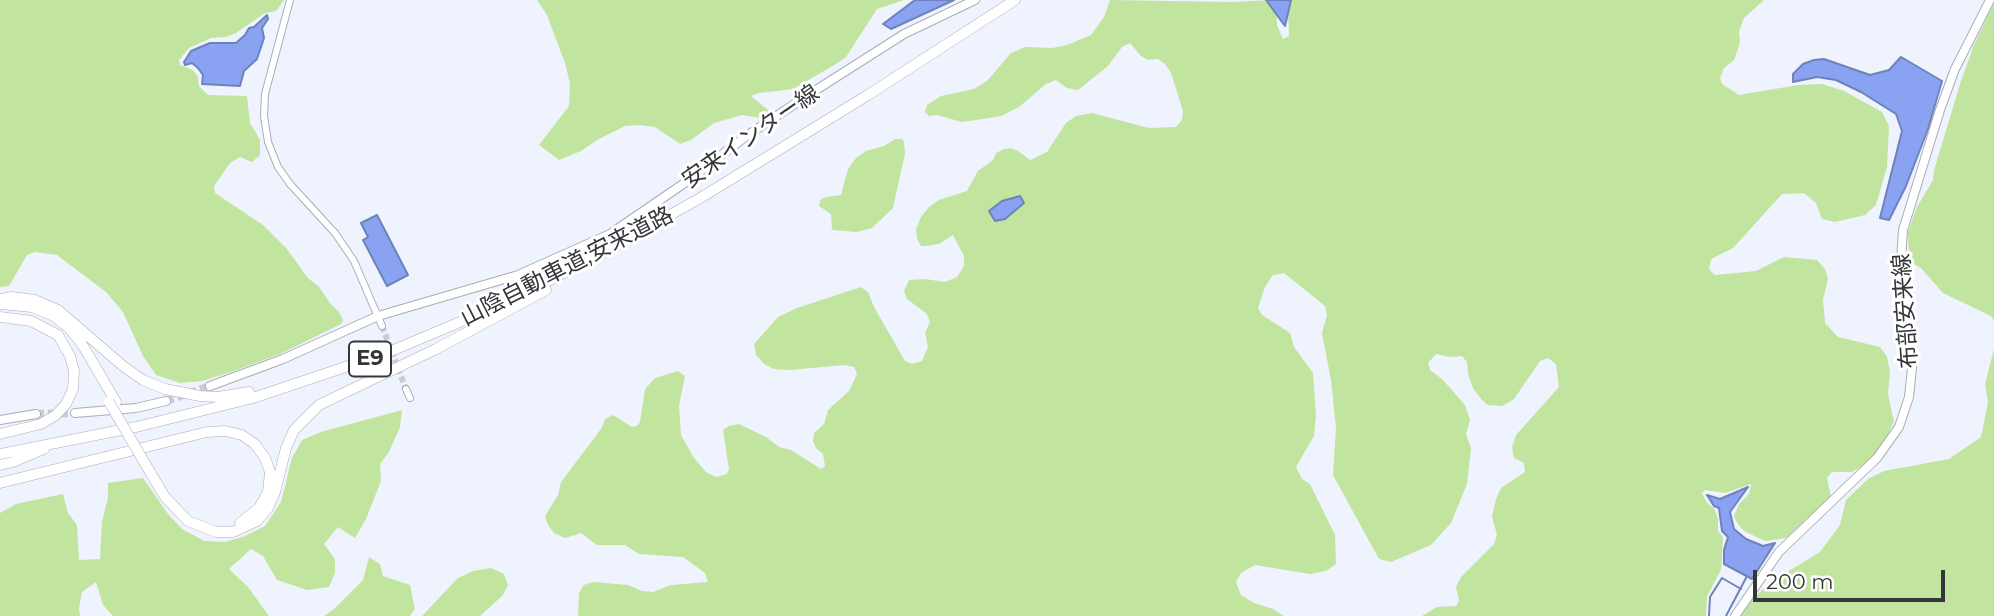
<!DOCTYPE html>
<meta charset="utf-8">
<style>
body{margin:0}
#map{position:relative;width:1994px;height:616px;overflow:hidden;background:#eff3fd;font-family:Montserrat,sans-serif}
canvas{display:block}
.scale{position:absolute;left:1753px;top:570px;width:192px;height:32px;box-sizing:border-box;border:4px solid #35363a;border-top:0;padding-left:9px;font-size:21px;line-height:24px;white-space:nowrap;color:#35363a;-webkit-text-stroke:5px #fff;paint-order:stroke}
</style>
<div id="map">
<canvas width="1994" height="616"></canvas>
<div class="scale">200 m</div>
</div>
<script>
const ctx = document.querySelector('canvas').getContext('2d');
ctx.lineJoin = 'round';
function fill(path, color) { ctx.fillStyle = color; ctx.fill(path, 'evenodd'); }
const shape = rows => new Path2D(rows.map(r => 'M' + r).join(''));
function stroke(path, color, width, dash) { ctx.strokeStyle = color; ctx.lineWidth = width; ctx.lineCap = dash ? 'butt' : 'round'; ctx.setLineDash(dash || []); ctx.stroke(path); }
function label(font, color, halo, rows, align = 'center') {
  ctx.font = font + ' Montserrat,"Noto Sans JP",sans-serif'; ctx.lineWidth = 6; ctx.setLineDash([]); ctx.textBaseline = 'middle'; ctx.strokeStyle = halo; ctx.fillStyle = color; for (const [text, x, y, turn = 0] of rows) {
    ctx.save(); ctx.translate(x, y); ctx.rotate((+turn || 0) * Math.PI / 180); ctx.textAlign = isNaN(turn) ? turn : align; if (halo) ctx.strokeText(text, 0, 0); ctx.fillText(text, 0, 0); ctx.restore();
  }
}
fill(shape([
 [0,0,284,0,276,11,265,13,236,33,226,37,211,38,189,48,179,60,180,65,193,70,198,77,199,86,208,95,247,96,250,123,260,140,260,155,252,162,240,157,230,163,214,186,215,193,263,225,286,248,308,278,319,287,330,303,339,312,343,320,341,324,280,354,231,372,202,381,180,383,156,375,143,356,123,312,106,292,57,255,35,252,27,255,9,286,0,287],
 [537,0,904,0,877,9,846,57,836,64,793,89,759,93,751,96,769,111,761,118,742,115,714,123,691,140,680,144,655,127,640,125,625,126,597,140,581,151,559,160,539,145,569,106,570,83,565,63,547,15],
 [1110,0,1231,2,1271,0,1276,8,1277,25,1283,39,1289,36,1288,9,1289,2,1292,0,1764,0,1744,18,1739,32,1740,43,1734,60,1724,68,1720,78,1722,84,1739,95,1798,85,1822,84,1844,91,1882,112,1889,126,1887,167,1876,205,1865,215,1835,222,1822,219,1816,203,1804,193,1782,194,1733,248,1711,259,1709,269,1715,275,1756,271,1784,257,1817,260,1825,269,1828,279,1823,300,1825,323,1838,337,1880,347,1887,357,1890,372,1888,395,1894,422,1882,446,1872,460,1852,472,1832,472,1827,478,1831,497,1786,538,1765,541,1744,531,1737,523,1734,516,1739,504,1749,494,1751,484,1725,493,1705,490,1702,493,1707,503,1714,508,1718,519,1718,531,1723,537,1721,570,1707,596,1706,616,1422,616,1437,607,1456,606,1459,601,1456,587,1461,577,1494,544,1497,535,1492,516,1496,499,1501,488,1525,472,1524,463,1514,458,1512,447,1516,435,1559,387,1556,364,1548,358,1540,361,1514,399,1502,406,1488,405,1482,400,1473,388,1468,374,1467,362,1462,356,1450,357,1436,354,1428,363,1430,370,1442,379,1465,405,1470,420,1466,434,1471,448,1467,484,1451,523,1431,545,1391,562,1379,559,1333,475,1336,428,1331,380,1322,333,1327,315,1325,306,1284,273,1273,275,1265,287,1258,308,1262,315,1290,333,1294,347,1313,373,1316,415,1314,436,1296,467,1302,479,1310,484,1335,535,1336,564,1326,571,1310,574,1255,565,1241,573,1236,582,1241,595,1254,603,1273,609,1284,616,578,616,579,593,584,585,593,582,628,585,642,591,653,592,671,585,708,582,705,573,683,557,639,554,625,545,597,545,581,533,565,538,554,533,548,525,545,516,558,495,561,482,601,429,605,419,613,415,632,427,637,426,640,422,645,389,655,378,678,371,685,376,679,405,681,435,694,458,706,472,716,477,727,474,729,469,723,430,729,426,739,424,766,437,779,447,791,450,821,469,825,466,823,454,816,448,813,441,814,433,824,424,828,410,849,391,857,374,854,367,845,365,789,370,774,369,764,364,756,355,754,344,778,317,797,308,861,287,868,292,874,307,905,361,912,364,922,361,928,347,925,333,930,322,927,314,907,299,904,291,909,280,925,279,945,282,957,277,964,266,964,256,953,235,939,244,926,246,921,246,917,239,916,229,921,217,929,207,939,200,967,191,978,171,993,160,996,153,1004,149,1011,148,1018,151,1030,160,1047,152,1066,123,1076,116,1092,113,1149,128,1176,127,1182,120,1183,111,1171,73,1165,64,1158,59,1148,60,1141,56,1130,43,1122,47,1108,66,1078,90,1067,88,1056,80,1046,84,1019,107,1001,116,983,119,962,122,937,115,929,116,925,112,927,105,941,96,974,89,987,81,1011,53,1025,47,1052,48,1067,45,1091,35,1104,17],
 [1994,3,1994,321,1991,316,1943,293,1921,268,1909,261,1908,232,1917,207,1933,180,1934,170,1961,81,1974,45],
 [895,139,902,139,904,142,905,153,893,208,872,228,857,232,832,230,831,214,819,206,820,200,826,197,841,195,848,169,856,158,866,151,884,146],
 [1994,349,1994,616,1741,616,1750,602,1769,583,1820,552,1840,525,1846,500,1868,479,1884,471,1949,459,1981,437,1988,402,1985,384],
 [402,410,400,427,389,452,380,464,381,481,366,519,355,538,338,527,324,544,335,559,335,573,329,587,307,590,277,580,263,556,251,549,229,569,248,587,269,616,113,616,103,605,96,582,82,592,79,608,80,616,0,616,0,513,16,504,63,494,68,513,77,525,79,560,100,559,102,522,108,498,108,483,143,478,168,514,182,529,204,541,225,542,245,536,265,526,281,502,292,458,302,440,321,432],
 [369,557,380,564,383,576,410,585,415,609,410,616,324,616,334,609,363,580],
 [491,568,504,574,508,585,503,595,480,616,422,616,458,578,473,571]
]), '#c1e49e');
const water = shape([
 [915,0,954,0,891,29,883,24,915,0],
 [1266,0,1291,0,1285,26,1266,0],
 [267,15,268,19,262,28,264,38,257,59,244,71,240,86,202,84,203,75,198,68,192,63,185,65,184,62,191,51,210,43,236,43,245,35,249,28,254,27,267,15],
 [1901,57,1942,81,1928,129,1906,186,1889,220,1880,218,1902,131,1896,114,1861,92,1836,80,1817,77,1793,82,1793,74,1803,64,1814,60,1824,59,1870,75,1889,70,1901,57],
 [1020,196,1024,203,1005,219,995,221,989,211,1002,201,1020,196],
 [377,215,408,275,387,286,363,240,368,237,361,223,377,215],
 [1748,487,1730,512,1734,529,1746,539,1763,546,1775,543,1752,579,1724,564,1724,550,1728,537,1722,531,1719,508,1714,506,1707,495,1720,499,1748,487]
]);
fill(water, '#89a2f2');
stroke(water, '#7082bb', 2);
stroke(shape([
 [1709,616,1710,597,1722,578,1741,589],
 [1726,616,1747,576]
]), '#7082bb', 2);
stroke(shape([
 [382,326,406,389]
]), '#cacdd6', 6, [6, 3]);
stroke(shape([
 [166,401,210,386],
 [36,414,75,413]
]), '#cacdd6', 8, [8, 4]);
const minor = shape([
 [290,0,265,94,264,116,268,142,278,167,290,184,335,233,354,261,382,326],
 [406,389,410,398]
]);
const major = shape([
 [210,386,283,359,378,316,518,275,610,234,686,182,745,137,816,90,904,34,975,0],
 [75,413,136,408,166,401],
 [0,420,36,414],
 [1735,616,1779,552,1877,458,1899,427,1909,397,1912,368,1901,260,1903,230,1940,110,1955,69,1990,0]
]);
const highway = shape([
 [0,299,12,297,35,300,58,310,123,366,143,380,165,389,200,396,218,397,249,392],
 [1,304,32,307,54,316,69,328,82,344,116,402],
 [0,317,31,321,58,335,70,356,74,371,73,389,66,404,56,415,41,424,0,434],
 [0,454,136,427,253,398,384,354,491,309,594,258,702,197,868,95,1015,0],
 [0,465,13,462,44,449],
 [150,472,165,497,188,521,216,532,233,532,244,527,257,521,268,508,275,492,286,448,294,430,319,405,436,349,546,290],
 [0,483,207,432,225,431,242,435,255,444,265,458,270,472,268,492,259,508,240,523]
]);
stroke(minor, '#aaadb7', 8);
stroke(major, '#aaadb7', 10);
stroke(highway, '#aaadb7', 11);
stroke(minor, '#fff', 6);
stroke(major, '#fff', 8);
stroke(highway, '#fff', 10);
const highwayBridge = shape([
 [109,402,150,472]
]);
stroke(highwayBridge, '#aaadb7', 11, []);
stroke(highwayBridge, '#fff', 10);
for (const [x, y, w] of [
 [370,359,42]
]) { const box = new Path2D(); box.roundRect(x - w / 2, y - 17.5, w, 35, 5); ctx.fillStyle = '#fff'; ctx.fill(box); stroke(box, '#35363a', 2); }
label('bold 21px', '#35363a', null, [
 ["E9",370,359]
]);
label('23px', '#35363a', '#fff', [
 ["安来インター線",751,137,-35],
 ["山陰自動車道;安来道路",567,267,-27],
 ["布部安来線",1906,311,-94]
]);
</script>
